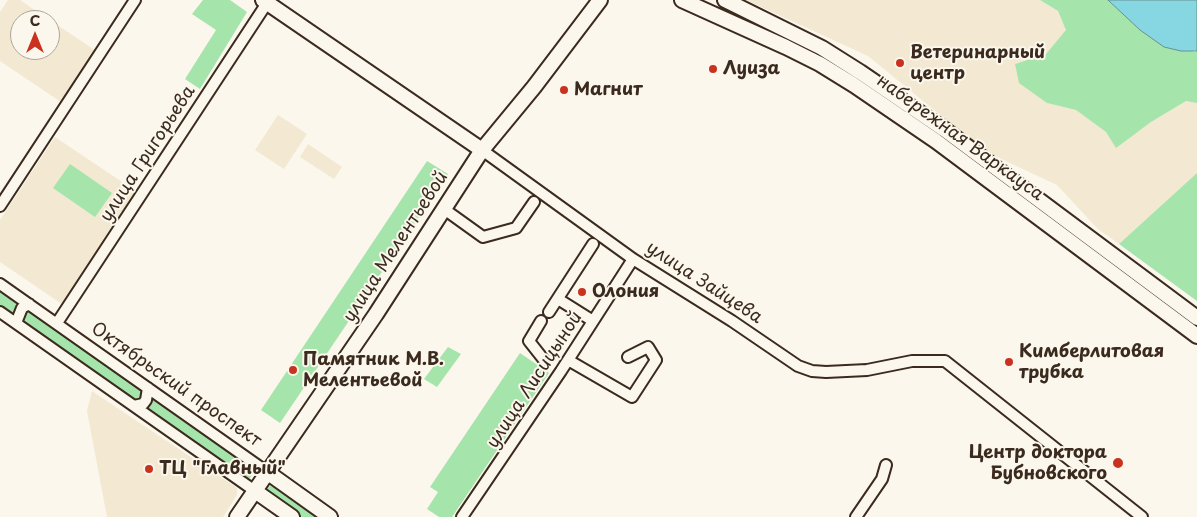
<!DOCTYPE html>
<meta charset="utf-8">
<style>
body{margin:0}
#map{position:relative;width:1197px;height:517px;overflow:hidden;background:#fbf7ec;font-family:"Playpen Sans",sans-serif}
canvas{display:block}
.north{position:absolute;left:10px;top:10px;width:50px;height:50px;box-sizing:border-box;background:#fbf7ec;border:1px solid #aea59a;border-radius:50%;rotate:0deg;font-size:14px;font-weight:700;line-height:20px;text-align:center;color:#3b2a1e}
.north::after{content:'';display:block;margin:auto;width:18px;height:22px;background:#c8321e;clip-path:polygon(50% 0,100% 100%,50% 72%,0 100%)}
</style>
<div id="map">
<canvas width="1197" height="517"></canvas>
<div class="north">С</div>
</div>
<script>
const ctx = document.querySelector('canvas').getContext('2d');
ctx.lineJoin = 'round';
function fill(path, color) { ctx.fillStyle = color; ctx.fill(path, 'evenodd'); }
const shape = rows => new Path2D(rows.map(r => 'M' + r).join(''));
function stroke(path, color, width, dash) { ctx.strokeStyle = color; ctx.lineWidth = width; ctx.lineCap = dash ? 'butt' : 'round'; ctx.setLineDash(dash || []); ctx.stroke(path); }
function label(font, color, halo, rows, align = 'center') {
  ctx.font = font + ' "Playpen Sans",sans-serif'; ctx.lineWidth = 4; ctx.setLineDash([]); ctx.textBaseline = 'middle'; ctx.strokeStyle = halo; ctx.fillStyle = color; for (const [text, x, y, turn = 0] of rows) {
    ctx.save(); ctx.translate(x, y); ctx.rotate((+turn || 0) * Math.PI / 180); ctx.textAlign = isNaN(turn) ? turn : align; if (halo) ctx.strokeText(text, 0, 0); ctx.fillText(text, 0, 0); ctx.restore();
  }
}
fill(shape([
 [8,0,20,0,49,20,20,20,20,50,50,50,50,20,96,51,61,102,0,61,0,12],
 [746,0,1040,0,1058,11,1067,30,1046,54,1015,64,1047,103,1076,110,1106,132,1116,147,1151,122,1186,101,1197,103,1197,173,1119,244,1098,229,1057,185,995,156,966,136,868,56],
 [278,115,307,134,284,169,255,150],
 [55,137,137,192,62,304,0,262,0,220],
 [308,144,342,167,334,179,300,157],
 [92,391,237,488,237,495,223,517,107,517,87,411]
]), '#f3e8d2');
fill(shape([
 [203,0,230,0,247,12,200,89,185,79,216,30,192,14],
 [1040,0,1108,0,1119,9,1194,52,1197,51,1197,103,1186,101,1151,122,1116,148,1106,132,1076,110,1047,103,1019,83,1015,64,1046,54,1066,30,1058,11],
 [427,161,448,174,280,423,261,410],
 [70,164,112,193,95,217,53,188],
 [1197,173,1197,301,1119,244],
 [0,291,251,468,253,473,250,478,243,479,0,307],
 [448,347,461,354,437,387,424,379],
 [520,353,549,373,452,517,439,517,427,509,438,492,430,487],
 [270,486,276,486,320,517,299,517,268,495,267,489]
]), '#a5e4ab');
const water = shape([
 [1108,0,1197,0,1197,51,1181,51,1164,47,1140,30,1108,0]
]);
fill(water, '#86d7e1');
stroke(water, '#689293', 1);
const minor = shape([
 [482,150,633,259,732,321,798,366,812,371,826,372,867,370,912,361,945,361,1142,517],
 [0,206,135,0],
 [444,209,483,237,516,228,534,202],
 [0,284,267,472],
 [558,299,593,321],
 [0,312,255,491],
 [549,312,593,244],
 [541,321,529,341,544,360],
 [16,323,22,308,29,304],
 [57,323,267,3],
 [568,360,632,397,656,360,648,347,628,357],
 [134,406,143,404,146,400,148,388],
 [462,517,561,371,633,259],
 [856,517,882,479,886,465]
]);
const secondary = shape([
 [263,0,482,150],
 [682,0,786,47,820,64,854,85,936,141,1197,336],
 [725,0,822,48,860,72,945,130,1197,318],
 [267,472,330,517],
 [255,491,292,517],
 [237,517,376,314,482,150,534,87,600,0]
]);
stroke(minor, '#3b2a1e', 14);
stroke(secondary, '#3b2a1e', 18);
stroke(minor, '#fbf7ec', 10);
stroke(secondary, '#fbf7ec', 14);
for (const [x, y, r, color] of [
 [900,63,5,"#c8321e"],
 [713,69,5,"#c8321e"],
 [564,90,5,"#c8321e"],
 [582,292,5,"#c8321e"],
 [1009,362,5,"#c8321e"],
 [293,370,5,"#c8321e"],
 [1118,463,6,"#c8321e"],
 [149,469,5,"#c8321e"]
]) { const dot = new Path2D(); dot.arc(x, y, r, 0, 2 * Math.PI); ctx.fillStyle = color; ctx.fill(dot); stroke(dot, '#fbf7ec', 2); }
label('bold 18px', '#3b2a1e', '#fbf7ec', [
 ["Ветеринарный",910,53],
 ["центр",910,74],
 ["Луиза",723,69],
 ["Магнит",574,90],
 ["Олония",592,292],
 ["Кимберлитовая",1019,352],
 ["трубка",1019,373],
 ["Памятник М.В.",303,360],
 ["Мелентьевой",303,381],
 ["Центр доктора",1107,453,"right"],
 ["Бубновского",1107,474,"right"],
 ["ТЦ \"Главный\"",159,469]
], 'left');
label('18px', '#3b2a1e', '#fbf7ec', [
 ["набережная Варкауса",960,138,36],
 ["улица Григорьева",148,154,-57],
 ["улица Мелентьевой",396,247,-57],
 ["улица Зайцева",704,283,33],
 ["улица Лисицыной",535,380,-57],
 ["Октябрьский проспект",176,385,35]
]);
</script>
